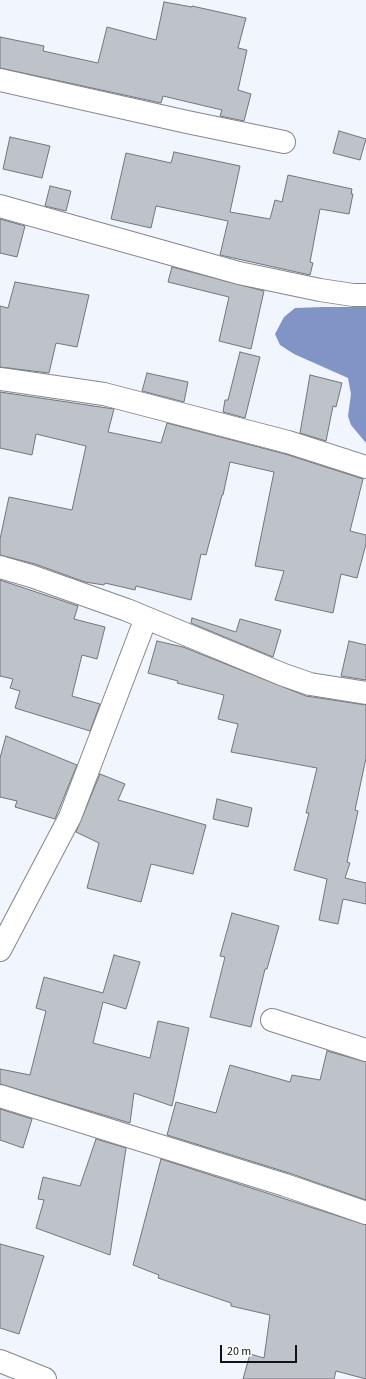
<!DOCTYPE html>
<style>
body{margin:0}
#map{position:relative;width:366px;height:1379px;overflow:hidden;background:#f1f5fd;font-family:"Source Sans 3",sans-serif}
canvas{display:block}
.scale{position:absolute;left:220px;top:1345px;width:77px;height:18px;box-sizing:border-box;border:2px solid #121316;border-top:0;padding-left:5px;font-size:12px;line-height:14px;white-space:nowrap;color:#121316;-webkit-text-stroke:3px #fff;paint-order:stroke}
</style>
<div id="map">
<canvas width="366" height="1379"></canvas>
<div class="scale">20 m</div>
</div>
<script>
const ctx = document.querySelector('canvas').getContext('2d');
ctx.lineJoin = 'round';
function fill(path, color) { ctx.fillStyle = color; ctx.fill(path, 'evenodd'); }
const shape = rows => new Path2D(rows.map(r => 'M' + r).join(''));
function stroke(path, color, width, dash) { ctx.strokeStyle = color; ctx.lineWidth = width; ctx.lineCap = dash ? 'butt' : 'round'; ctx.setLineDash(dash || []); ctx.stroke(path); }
fill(shape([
 [323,307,366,307,366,443,351,425,348,416,351,394,348,378,294,354,280,345,275,334,284,317,295,308]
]), '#8095c5');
const building = shape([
 [164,2,192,7,192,6,246,18,238,48,247,50,238,90,251,94,244,121,220,116,222,110,163,96,161,103,0,68,0,37,44,46,43,51,98,63,107,27,156,40,164,2],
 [339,131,366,139,360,160,333,153,339,131],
 [10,137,50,146,42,178,3,169,10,137],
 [174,152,240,166,230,212,270,219,275,200,282,202,288,175,352,189,351,194,353,194,349,214,320,209,310,262,313,263,310,275,220,255,228,221,156,206,151,228,111,219,126,153,171,163,174,152],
 [50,186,71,191,66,211,45,206,50,186],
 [0,219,25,226,17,257,0,253,0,219],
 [172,267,264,291,251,349,219,341,229,297,168,282,172,267],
 [15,282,89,295,77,347,56,343,49,373,0,367,0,306,8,308,15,282],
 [240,352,260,357,245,418,223,412,225,400,228,400,240,352],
 [147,373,188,382,184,402,142,391,147,373],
 [310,375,342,383,336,407,333,406,326,441,300,433,310,375],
 [0,392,114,409,108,432,161,443,167,423,285,454,363,479,350,531,366,535,366,544,357,578,341,574,333,613,275,600,284,571,255,566,274,472,230,462,223,495,222,495,206,555,201,554,191,600,136,586,135,590,105,583,104,585,85,582,35,564,0,555,0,539,9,497,72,510,86,446,36,434,32,455,0,448,0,392],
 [0,580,78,606,74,619,105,627,97,659,82,655,72,696,100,704,90,731,15,708,20,691,10,688,13,679,0,676,0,580],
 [192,618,236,632,240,619,281,630,273,657,191,623,192,618],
 [157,641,183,647,306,696,366,705,366,758,355,810,358,811,347,862,350,863,345,878,366,883,366,904,343,899,338,924,319,920,327,879,294,870,309,813,306,813,317,768,231,752,238,724,218,719,224,695,177,683,178,681,148,673,157,641],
 [349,641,366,645,366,680,341,676,349,641],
 [6,736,77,765,55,819,15,807,17,801,0,797,0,758,6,736],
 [100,774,125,784,118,800,206,825,193,874,151,864,141,902,87,888,99,843,76,832,100,774],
 [217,799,252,808,248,827,213,819,217,799],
 [232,913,279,926,267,969,265,969,251,1027,210,1017,225,957,220,956,232,913],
 [114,955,140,962,126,1009,103,1002,93,1043,150,1058,158,1021,189,1028,172,1106,134,1093,130,1123,0,1084,0,1069,30,1075,46,1011,36,1008,44,977,103,993,114,955],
 [327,1051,366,1062,366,1200,289,1173,167,1135,176,1102,216,1113,230,1065,290,1082,292,1075,320,1080,327,1051],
 [0,1109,32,1119,23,1148,0,1140,0,1109],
 [96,1139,126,1148,110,1255,36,1228,44,1200,38,1199,43,1177,80,1186,96,1139],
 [161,1159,366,1225,366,1379,336,1371,334,1379,243,1379,250,1354,264,1358,270,1315,231,1306,231,1303,158,1278,159,1275,133,1265,161,1159],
 [0,1244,44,1256,19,1334,0,1328,0,1244]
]);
fill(building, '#bec2c9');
stroke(building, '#72757d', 1);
const minor = shape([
 [0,80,187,122,284,142],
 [0,206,239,273,320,290,353,295,366,295],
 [0,379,104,394,288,442,366,467],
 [0,567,31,576,127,610,284,675,310,684,366,693],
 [0,950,70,817,146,618],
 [272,1020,366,1050],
 [0,1096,285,1185,366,1213],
 [0,1361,45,1379]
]);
stroke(minor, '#84878e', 24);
stroke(minor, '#fff', 22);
</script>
